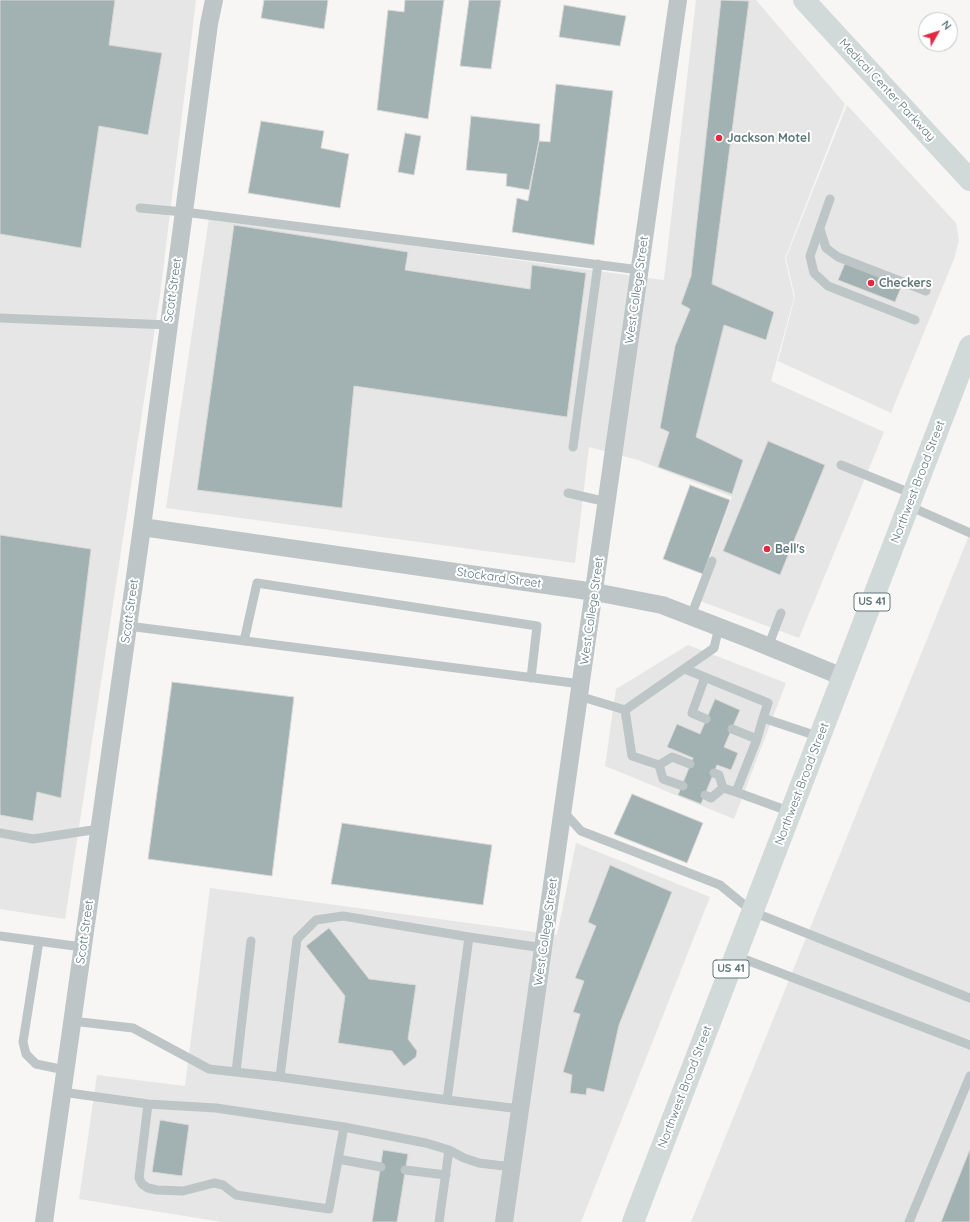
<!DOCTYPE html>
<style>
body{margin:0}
#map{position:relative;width:970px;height:1222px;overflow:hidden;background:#f7f6f4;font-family:Quicksand,sans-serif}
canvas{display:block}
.north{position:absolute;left:918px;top:12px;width:40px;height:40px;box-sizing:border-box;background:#fff;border:1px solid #bfc9c9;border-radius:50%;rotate:51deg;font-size:11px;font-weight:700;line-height:16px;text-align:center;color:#5e7779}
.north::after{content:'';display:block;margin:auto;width:14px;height:18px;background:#e12a41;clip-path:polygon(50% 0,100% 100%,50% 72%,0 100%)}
</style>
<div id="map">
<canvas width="970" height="1222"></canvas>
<div class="north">N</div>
</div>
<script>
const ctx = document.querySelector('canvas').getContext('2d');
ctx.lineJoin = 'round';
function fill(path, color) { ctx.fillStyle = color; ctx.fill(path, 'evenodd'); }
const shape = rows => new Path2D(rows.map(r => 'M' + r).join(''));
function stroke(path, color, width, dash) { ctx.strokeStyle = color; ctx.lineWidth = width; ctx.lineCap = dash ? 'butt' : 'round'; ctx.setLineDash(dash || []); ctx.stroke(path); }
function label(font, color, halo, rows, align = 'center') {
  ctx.font = font + ' Quicksand,sans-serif'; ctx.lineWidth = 4; ctx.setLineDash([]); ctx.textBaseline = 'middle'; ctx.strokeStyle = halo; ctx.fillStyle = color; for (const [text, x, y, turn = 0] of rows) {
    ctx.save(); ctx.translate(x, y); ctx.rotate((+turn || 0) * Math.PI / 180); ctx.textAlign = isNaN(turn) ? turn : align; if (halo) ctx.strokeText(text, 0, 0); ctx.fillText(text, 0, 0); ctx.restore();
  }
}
fill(shape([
 [0,0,196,0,160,295,65,919,0,909],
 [696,0,756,0,845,104,785,258,794,298,771,381,884,432,799,638,695,599,732,497,638,460,589,447,575,563,166,508,209,218,664,280],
 [847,105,956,223,959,240,954,259,891,413,778,361,795,297,786,258],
 [970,533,970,1222,691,1222],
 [688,645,786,683,734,819,605,766,616,689],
 [576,843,710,897,581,1222,222,1222,79,1199,97,1075,185,1086,210,888,557,935]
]), '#e5e6e5');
const building = shape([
 [0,0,115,0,109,45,162,53,148,135,99,126,81,248,0,234,0,0],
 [264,0,328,0,324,29,261,18,264,0],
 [405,0,444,0,428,119,377,110,388,10,404,12,405,0],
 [469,0,501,0,491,69,460,66,469,0],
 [721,0,749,1,712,284,774,312,766,340,724,325,696,437,743,460,732,494,658,467,669,432,660,428,675,346,690,309,681,304,691,276,721,0],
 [564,5,626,16,620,46,559,37,564,5],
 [556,84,613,91,594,245,512,232,517,198,528,201,539,141,550,142,556,84],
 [471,116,540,124,539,141,529,190,506,186,507,174,466,170,471,116],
 [261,121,324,131,321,148,349,154,340,208,248,193,261,121],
 [405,133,421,136,414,175,398,172,405,133],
 [234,225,408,252,405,270,530,289,532,265,586,273,567,417,354,386,342,508,197,490,234,225],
 [846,261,902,285,895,302,838,280,846,261],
 [768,441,825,465,780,575,723,551,768,441],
 [690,485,730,500,703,574,663,559,690,485],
 [0,535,91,549,61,798,37,792,33,821,0,815,0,535],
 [172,682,294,697,272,876,148,859,172,682],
 [715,699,740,710,724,747,738,753,731,770,717,765,701,804,678,795,693,758,667,747,677,724,700,734,715,699],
 [632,794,703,823,687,863,614,834,632,794],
 [342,823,492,845,483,905,331,884,342,823],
 [610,865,672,892,619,1025,604,1092,587,1088,586,1095,570,1093,572,1075,563,1072,580,1014,573,1012,584,981,575,978,596,926,588,922,610,865],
 [329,928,369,979,416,985,408,1039,417,1051,416,1057,404,1066,392,1051,338,1043,345,996,306,946,329,928],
 [160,1120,189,1125,182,1176,152,1172,160,1120],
 [970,1149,970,1222,941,1222,970,1149],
 [383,1150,408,1154,397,1222,372,1222,383,1150]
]);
fill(building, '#a2b1b2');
stroke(building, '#d9d8d6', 1);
stroke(shape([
 [830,199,810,256,814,273,828,286,915,320],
 [140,208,184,212,640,270],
 [820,229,826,248,838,257,926,291],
 [0,318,169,325],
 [573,447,598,264],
 [841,465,913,494],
 [568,493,607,502],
 [909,506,970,533],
 [691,616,712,561],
 [128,626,581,684],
 [244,641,257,583,537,626,531,678],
 [768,647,781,613],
 [685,669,768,703,763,718],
 [705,677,692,713,706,719],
 [579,696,625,710,714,648,719,627],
 [625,710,632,756,659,765,672,757,690,764],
 [732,729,757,739],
 [659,765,663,779,683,786],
 [714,773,719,775,723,788,736,792],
 [705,795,711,798,723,788],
 [563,811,581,831,720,885,753,912,970,998],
 [791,812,736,792,757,739,763,718,820,737],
 [0,833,33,839,99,829],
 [0,936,82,947],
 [469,937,447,1100,520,1109],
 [39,941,23,1042,26,1054,36,1064,65,1070],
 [736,956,970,1045],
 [72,1021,133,1028,209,1069,280,1077,447,1100],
 [236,1072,251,941],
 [280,1077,297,939,316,920,343,916,469,937,543,948],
 [62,1092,148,1104,216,1108,344,1127,426,1143,449,1150,464,1158,479,1163,512,1167],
 [148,1104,139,1178,142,1184,148,1188,157,1190,183,1191,214,1183,223,1185,236,1195,329,1209,344,1127],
 [338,1159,381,1167],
 [405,1170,446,1175],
 [439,1222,449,1150],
 [909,1222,970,1076]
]), '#bdc5c6', 9);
stroke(shape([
 [142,527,595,592,662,605,750,639,843,677],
 [44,1222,142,527,209,24,214,0],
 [504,1222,678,0]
]), '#bdc5c6', 18);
stroke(shape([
 [804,0,970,180]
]), '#d2d9d9', 22);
stroke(shape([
 [633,1222,970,346]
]), '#d2d9d9', 22);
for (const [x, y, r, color] of [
 [719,138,4,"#e12a41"],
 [871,283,4,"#e12a41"],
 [767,549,4,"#e12a41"]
]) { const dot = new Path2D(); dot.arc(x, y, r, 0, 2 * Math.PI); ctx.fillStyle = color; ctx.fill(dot); stroke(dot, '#fff', 1.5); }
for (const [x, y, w] of [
 [872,602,36],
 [731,969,36]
]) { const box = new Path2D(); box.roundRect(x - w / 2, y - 9, w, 18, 3); ctx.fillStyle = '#fff'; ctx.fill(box); stroke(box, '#5e7779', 1); }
label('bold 11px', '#5e7779', null, [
 ["US 41",872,602],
 ["US 41",731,969]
]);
label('12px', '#5e7779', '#fff', [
 ["Medical Center Parkway",887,90,47],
 ["Scott Street",173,290,-82],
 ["West College Street",637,290,-82],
 ["Northwest Broad Street",918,482,-69],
 ["Stockard Street",499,578,8],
 ["Scott Street",130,611,-82],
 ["West College Street",592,611,-82],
 ["Northwest Broad Street",802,784,-69],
 ["Scott Street",85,932,-82],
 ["West College Street",546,932,-82],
 ["Northwest Broad Street",685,1087,-69]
]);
label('bold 12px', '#5e7779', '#fff', [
 ["Jackson Motel",727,138],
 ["Checkers",879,283],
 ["Bell's",775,549]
], 'left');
</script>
